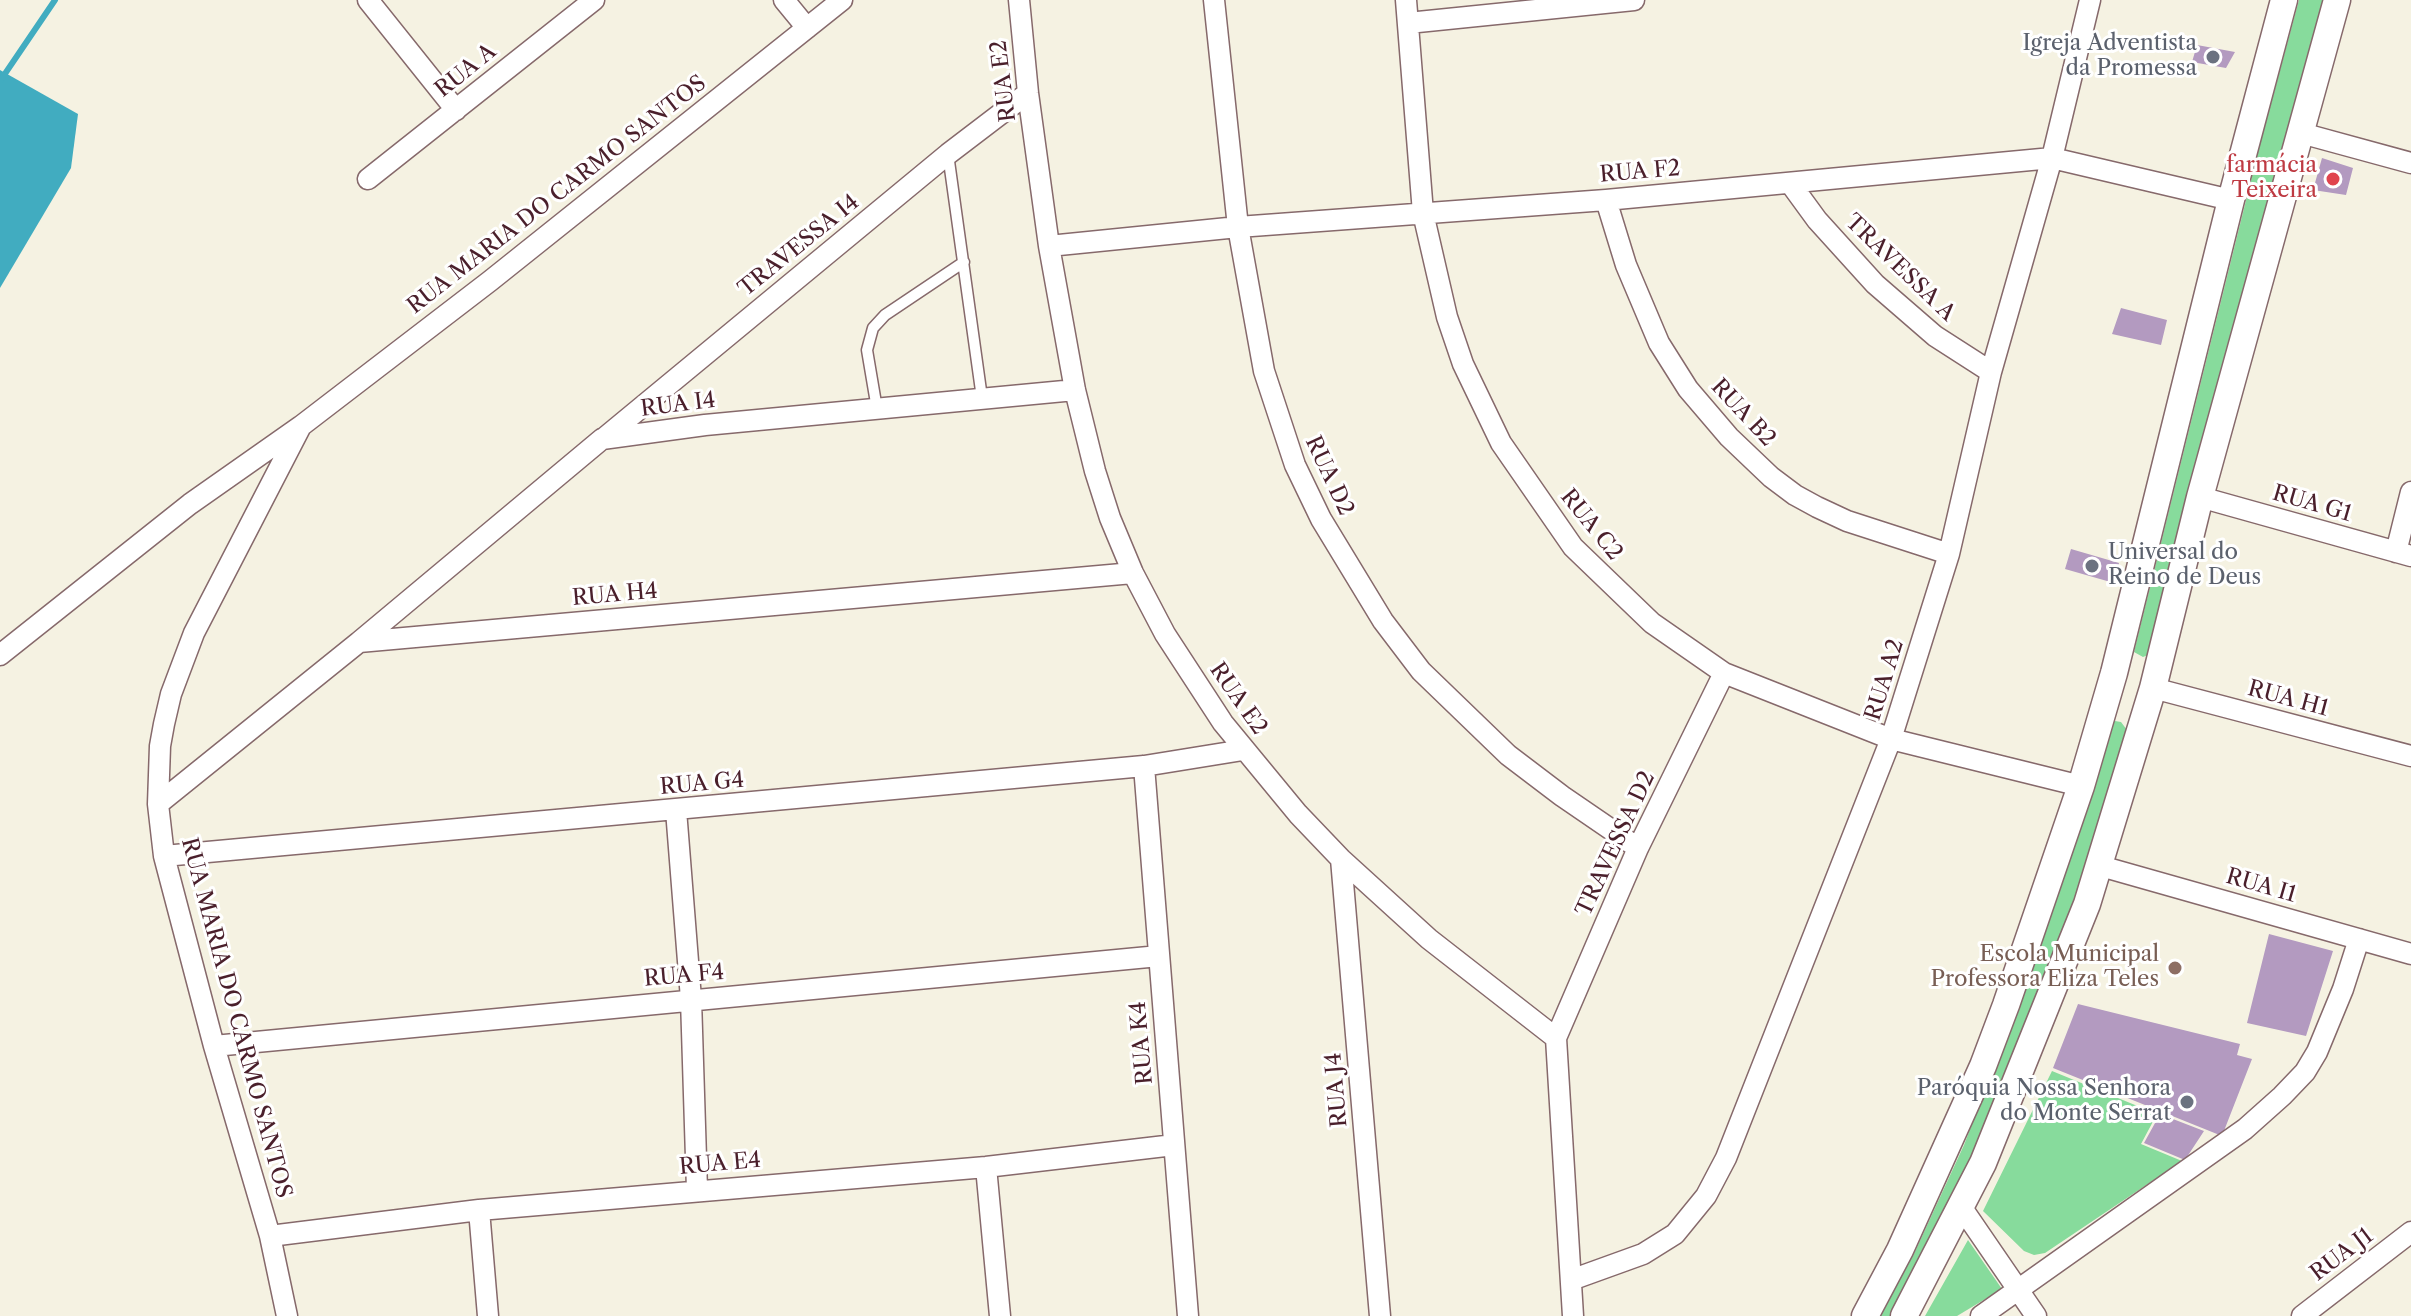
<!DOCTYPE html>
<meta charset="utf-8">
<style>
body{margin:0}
canvas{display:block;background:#f5f2e2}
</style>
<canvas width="2411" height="1316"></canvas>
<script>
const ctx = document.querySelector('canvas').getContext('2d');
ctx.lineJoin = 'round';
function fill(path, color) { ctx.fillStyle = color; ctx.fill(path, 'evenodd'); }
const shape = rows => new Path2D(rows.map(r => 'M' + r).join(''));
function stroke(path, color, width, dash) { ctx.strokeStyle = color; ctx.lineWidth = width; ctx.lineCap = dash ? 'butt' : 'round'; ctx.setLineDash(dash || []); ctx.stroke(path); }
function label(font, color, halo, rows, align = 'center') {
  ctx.font = font + ' "Libre Caslon Text",serif'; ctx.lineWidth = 6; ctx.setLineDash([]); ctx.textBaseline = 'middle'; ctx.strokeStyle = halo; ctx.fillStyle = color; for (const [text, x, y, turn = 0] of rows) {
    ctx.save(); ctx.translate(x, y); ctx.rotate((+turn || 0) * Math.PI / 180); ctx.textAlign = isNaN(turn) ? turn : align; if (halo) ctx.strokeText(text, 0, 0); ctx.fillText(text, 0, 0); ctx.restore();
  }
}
fill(shape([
 [2299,0,2323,0,2148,655,2143,657,2134,652,2259,148],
 [2115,721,2121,722,2127,730,2067,922,2035,1004,1939,1234,1896,1316,1877,1316,1913,1256,1964,1145,2047,928,2110,723],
 [2052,1071,2157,1114,2141,1144,2182,1161,2045,1253,2034,1255,2024,1251,1983,1211],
 [1968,1240,2002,1289,1957,1316,1925,1316]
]), '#87db9c');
fill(shape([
 [0,70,78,114,71,168,0,288]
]), '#41acc0');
stroke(shape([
 [0,81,55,0]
]), '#41acc0', 6);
fill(shape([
 [2197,45,2235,52,2226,68,2192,62],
 [2322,158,2353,168,2346,195,2313,190],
 [2121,308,2167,320,2161,345,2112,334],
 [2071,549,2119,563,2114,583,2065,569],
 [2269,934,2333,951,2306,1036,2247,1023],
 [2078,1004,2240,1044,2237,1055,2252,1059,2222,1136,2053,1068],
 [2160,1114,2204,1131,2185,1160,2144,1143]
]), '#b39ac0');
const service = shape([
 [948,154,982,398],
 [877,409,867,350,873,328,885,315,964,262]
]);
const minor = shape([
 [368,0,456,110],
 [784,0,807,28],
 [1019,0,1028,93,1049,246,1075,390,1095,471,1110,518,1133,573,1165,634,1223,723,1298,814,1341,859,1429,939,1556,1038,1573,1316],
 [1214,0,1238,227,1264,371,1295,465,1321,519,1383,621,1421,671,1508,755,1562,796,1638,848],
 [1406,0,1423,213,1447,317,1463,364,1501,443,1573,547,1652,623,1724,673,1891,739,2081,786],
 [1408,23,1634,0],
 [2301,133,2411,163],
 [368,179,594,0],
 [1790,183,1817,220,1875,284,1935,336,1991,372],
 [1606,200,1626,265,1659,343,1688,389,1729,437,1771,477,1795,495,1817,507,1847,521,1949,554],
 [1049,246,1238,227,1606,200,2052,158,2231,200],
 [603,439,948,154,1028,93],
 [2200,497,2411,556],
 [2396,552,2411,492],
 [359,642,602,439,705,425,1075,390],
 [0,655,190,504,301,426,490,281,842,0],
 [2153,688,2411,756],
 [1144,766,1188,1316],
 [158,804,359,642,1133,573],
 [676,810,691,999,697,1190],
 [164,856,1144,766,1243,750],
 [1341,859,1380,1316],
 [2097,865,2411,954],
 [1556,1038,1638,848,1724,673],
 [214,1046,1159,956],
 [986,1167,1000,1316],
 [1962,1208,2036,1316],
 [479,1210,488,1316],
 [270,1236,479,1210,986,1167,1174,1145],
 [1571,1280,1643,1254,1675,1234,1706,1196,1726,1158,1891,739,1949,554,1991,372,2052,158,2090,0],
 [287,1316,270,1236,214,1046,164,856,158,804,160,746,164,724,171,694,194,633,300,428],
 [1981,1316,2245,1129,2282,1096,2305,1072,2317,1052,2343,989,2359,939],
 [2302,1316,2411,1232]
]);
const tertiary = shape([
 [1865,1316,1900,1250,1983,1066,2006,1005,2081,786,2114,673,2231,200,2284,0],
 [1904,1316,1983,1163,2087,904,2153,688,2200,497,2337,0]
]);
stroke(service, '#86696b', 13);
stroke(minor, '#86696b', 23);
stroke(tertiary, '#86696b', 29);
stroke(service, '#fff', 10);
stroke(minor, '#fff', 20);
stroke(tertiary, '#fff', 26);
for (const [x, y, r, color] of [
 [2213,57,8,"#6b7280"],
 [2333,179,8,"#e0444e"],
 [2092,566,8,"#6b7280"],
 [2175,968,8,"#8d6e63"],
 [2187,1102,8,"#6b7280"]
]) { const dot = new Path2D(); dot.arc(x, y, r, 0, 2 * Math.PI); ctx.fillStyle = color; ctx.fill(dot); stroke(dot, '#fff', 3); }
label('22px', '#5b616d', '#fff', [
 ["Igreja Adventista",2197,44],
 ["da Promessa",2197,69],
 ["Universal do",2108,553,"left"],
 ["Reino de Deus",2108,578,"left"],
 ["Paróquia Nossa Senhora",2171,1089],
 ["do Monte Serrat",2171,1114]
], 'right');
label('22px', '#4a1f2b', '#fff', [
 ["RUA A",466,71,-39],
 ["RUA E2",1004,81,-97],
 ["RUA F2",1640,172,-5],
 ["RUA MARIA DO CARMO SANTOS",557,195,-38],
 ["TRAVESSA I4",799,246,-39],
 ["TRAVESSA A",1900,268,44],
 ["RUA I4",678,405,-7],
 ["RUA B2",1743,413,47],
 ["RUA D2",1329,476,65],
 ["RUA G1",2312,504,16],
 ["RUA C2",1591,525,51],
 ["RUA H4",615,595,-5],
 ["RUA A2",1885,680,-73],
 ["RUA E2",1238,699,55],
 ["RUA H1",2288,699,15],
 ["RUA G4",702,784,-5],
 ["TRAVESSA D2",1616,844,-65],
 ["RUA I1",2261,886,16],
 ["RUA F4",684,976,-5],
 ["RUA MARIA DO CARMO SANTOS",236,1018,75],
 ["RUA K4",1142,1043,-95],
 ["RUA J4",1337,1090,-95],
 ["RUA E4",720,1164,-5],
 ["RUA J1",2342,1255,-37]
]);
label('22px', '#be3a42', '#fff', [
 ["farmácia",2317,166],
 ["Teixeira",2317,191]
], 'right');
label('22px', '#785e54', '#fff', [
 ["Escola Municipal",2159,955],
 ["Professora Eliza Teles",2159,980]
], 'right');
</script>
